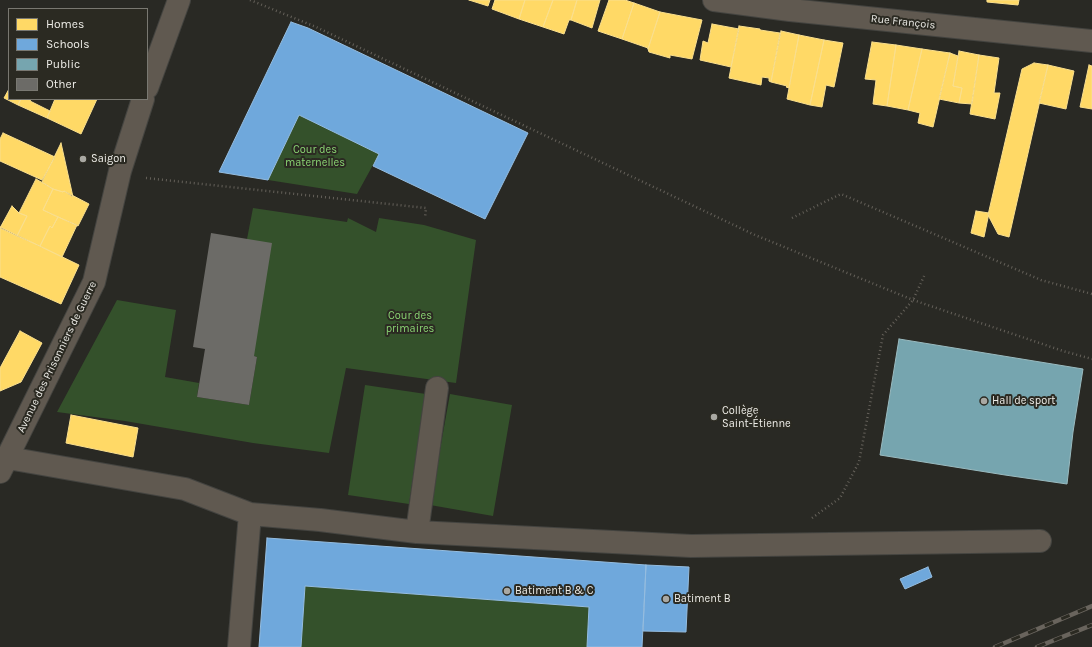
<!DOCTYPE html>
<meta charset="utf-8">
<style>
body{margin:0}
#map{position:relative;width:1092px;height:647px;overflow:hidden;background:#292924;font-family:Karla,sans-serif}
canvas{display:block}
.legend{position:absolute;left:8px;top:8px;width:140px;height:92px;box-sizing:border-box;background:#2b2a22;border:1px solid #797871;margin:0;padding:5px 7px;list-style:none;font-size:12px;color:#eeede8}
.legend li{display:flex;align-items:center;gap:8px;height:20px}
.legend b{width:20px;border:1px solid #797871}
</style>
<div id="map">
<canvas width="1092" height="647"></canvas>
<ul class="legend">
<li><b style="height:11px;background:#ffd966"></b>Homes</li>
<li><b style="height:11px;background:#6fa8dc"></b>Schools</li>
<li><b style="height:11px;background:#76a5af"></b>Public</li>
<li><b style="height:11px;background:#6c6b67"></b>Other</li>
</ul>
</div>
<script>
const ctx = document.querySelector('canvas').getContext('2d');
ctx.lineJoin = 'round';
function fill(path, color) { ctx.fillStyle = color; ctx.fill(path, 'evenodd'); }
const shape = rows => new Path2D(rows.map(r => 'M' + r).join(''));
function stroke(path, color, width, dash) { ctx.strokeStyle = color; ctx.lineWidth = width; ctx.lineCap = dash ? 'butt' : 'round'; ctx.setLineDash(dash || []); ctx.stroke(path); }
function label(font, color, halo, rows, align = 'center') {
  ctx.font = font + ' Karla,sans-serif'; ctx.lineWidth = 4; ctx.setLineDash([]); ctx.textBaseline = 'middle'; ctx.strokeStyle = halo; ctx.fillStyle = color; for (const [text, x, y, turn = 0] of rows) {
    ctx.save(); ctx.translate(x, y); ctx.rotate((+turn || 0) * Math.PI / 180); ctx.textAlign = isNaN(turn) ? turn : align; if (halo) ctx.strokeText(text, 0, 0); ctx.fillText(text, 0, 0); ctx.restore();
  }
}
fill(shape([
 [299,115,379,154,357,194,268,180],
 [253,208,347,222,348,218,376,232,379,218,424,225,476,240,456,383,346,368,329,453,253,443,125,421,57,412,117,300,176,310,165,377,199,383,197,397,249,405,257,357,254,356,247,239],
 [365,385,426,394,409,504,348,495],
 [450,394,512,405,493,516,430,505],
 [305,586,589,607,587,647,301,647]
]), '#34512b');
const homes = shape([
 [469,0,490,0,488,6,469,0],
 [495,0,525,0,519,19,492,9,495,0],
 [525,0,553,0,543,27,519,19,525,0],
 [553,0,577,0,571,20,569,20,564,34,543,27,553,0],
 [577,0,600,0,592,28,571,20,577,0],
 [609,0,625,0,634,3,622,39,598,31,609,0],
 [987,0,1019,0,1018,5,987,2,987,0],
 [634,3,660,12,648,49,648,48,622,39,634,3],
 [660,12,702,20,692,59,670,55,670,58,649,52,648,49,660,12],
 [712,24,739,29,731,67,700,60,703,41,708,43,712,24],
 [739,26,760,29,760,30,780,33,771,82,769,81,769,78,762,77,761,85,729,78,739,26],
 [781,31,799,35,789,88,786,87,787,86,771,82,781,31],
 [799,35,824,40,810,105,787,99,799,35],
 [824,40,843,43,834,87,826,85,822,107,810,105,824,40],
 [872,42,896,45,887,106,873,104,876,80,865,79,872,42],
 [896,45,922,49,908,110,887,106,896,45],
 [922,49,950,53,933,127,918,123,920,113,908,110,922,49],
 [959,51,979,55,972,104,959,103,962,88,953,86,959,51],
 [950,53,958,56,953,86,962,88,959,103,939,99,950,53],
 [979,55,999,58,994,93,1000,93,995,119,970,114,979,55],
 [1034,63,1048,65,1009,237,998,234,988,215,1022,69,1034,63],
 [1048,65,1074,71,1066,109,1039,103,1048,65],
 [1089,65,1092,66,1092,109,1080,107,1089,65],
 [9,89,9,99,21,99,18,105,4,98,9,89],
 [21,99,31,99,30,101,50,111,47,118,18,105,21,99],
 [55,99,97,99,81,134,47,118,55,99],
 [3,133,55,157,42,180,0,161,0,139,3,133],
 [61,143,73,197,64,191,63,192,53,189,42,182,61,143],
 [36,179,53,189,43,210,58,217,52,228,50,226,40,246,17,236,27,216,19,213,36,179],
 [53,189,63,192,64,191,89,204,78,226,43,210,53,189],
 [12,206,19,213,27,216,17,236,0,228,12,206],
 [976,211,989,213,984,237,971,233,976,211],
 [58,217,77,225,62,257,40,246,50,226,52,228,58,217],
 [0,227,79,265,61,304,0,277,0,227],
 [20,331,42,343,21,382,0,391,0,368,20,331],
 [71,415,138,428,133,457,66,443,71,415]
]);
fill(homes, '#ffd966');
stroke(homes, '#fadf8d', 1);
const schools = shape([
 [291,22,308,28,528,133,485,219,373,166,379,154,299,115,268,180,219,172,291,22],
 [267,538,646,565,642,647,587,647,589,607,305,586,301,647,259,647,267,538],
 [646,565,689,567,686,632,643,631,646,565],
 [928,567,932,577,905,589,900,579,928,567]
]);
fill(schools, '#6fa8dc');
stroke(schools, '#95bde0', 1);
const public = shape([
 [899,339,1083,369,1073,432,1067,484,1005,475,880,455,899,339]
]);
fill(public, '#76a5af');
stroke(public, '#9abbc0', 1);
fill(shape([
 [211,233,272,243,254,356,257,357,249,405,197,397,205,349,193,347]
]), '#6c6b67');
const minor = shape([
 [714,0,790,10,1092,41],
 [147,88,179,0],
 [8,458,185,489,250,514,320,520,417,532,691,546,1040,541],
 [0,472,94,282,120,171,143,99],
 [417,532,437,388],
 [239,647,250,514]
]);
stroke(minor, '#444440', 24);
stroke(shape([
 [250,0,316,27,755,235,913,300,1063,351,1092,359],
 [146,178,426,208,425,218],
 [792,218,841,194,1041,280,1092,294],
 [812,518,840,498,859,462,883,335,913,300,925,274]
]), '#65615a', 2.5, [1, 3]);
stroke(minor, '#605950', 22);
const rail = shape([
 [995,647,1092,606],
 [1037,647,1092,625]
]);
stroke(rail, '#69645d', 4.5);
stroke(rail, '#2b2a22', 3, [9]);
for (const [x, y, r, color] of [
 [83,159,4,"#a9a8a3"],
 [984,401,4,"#a9a8a3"],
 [714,417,4,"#a9a8a3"],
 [507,591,4,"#a9a8a3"],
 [666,599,4,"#a9a8a3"]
]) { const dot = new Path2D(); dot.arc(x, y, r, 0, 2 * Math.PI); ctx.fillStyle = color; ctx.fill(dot); stroke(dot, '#2b2a22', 1.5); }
label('11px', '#eeede8', '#2b2a22', [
 ["Rue François",903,22,6],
 ["Avenue des Prisonniers de Guerre",57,357,-64]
]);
label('11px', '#8ad573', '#2b2a22', [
 ["Cour des",315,150],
 ["maternelles",315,163],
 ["Cour des",410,316],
 ["primaires",410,329]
]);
label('11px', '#eeede8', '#2b2a22', [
 ["Saigon",91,159],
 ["Hall de sport",992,401],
 ["Collège",722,411],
 ["Saint-Étienne",722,424],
 ["Batiment B & C",515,591],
 ["Batiment B",674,599]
], 'left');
</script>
